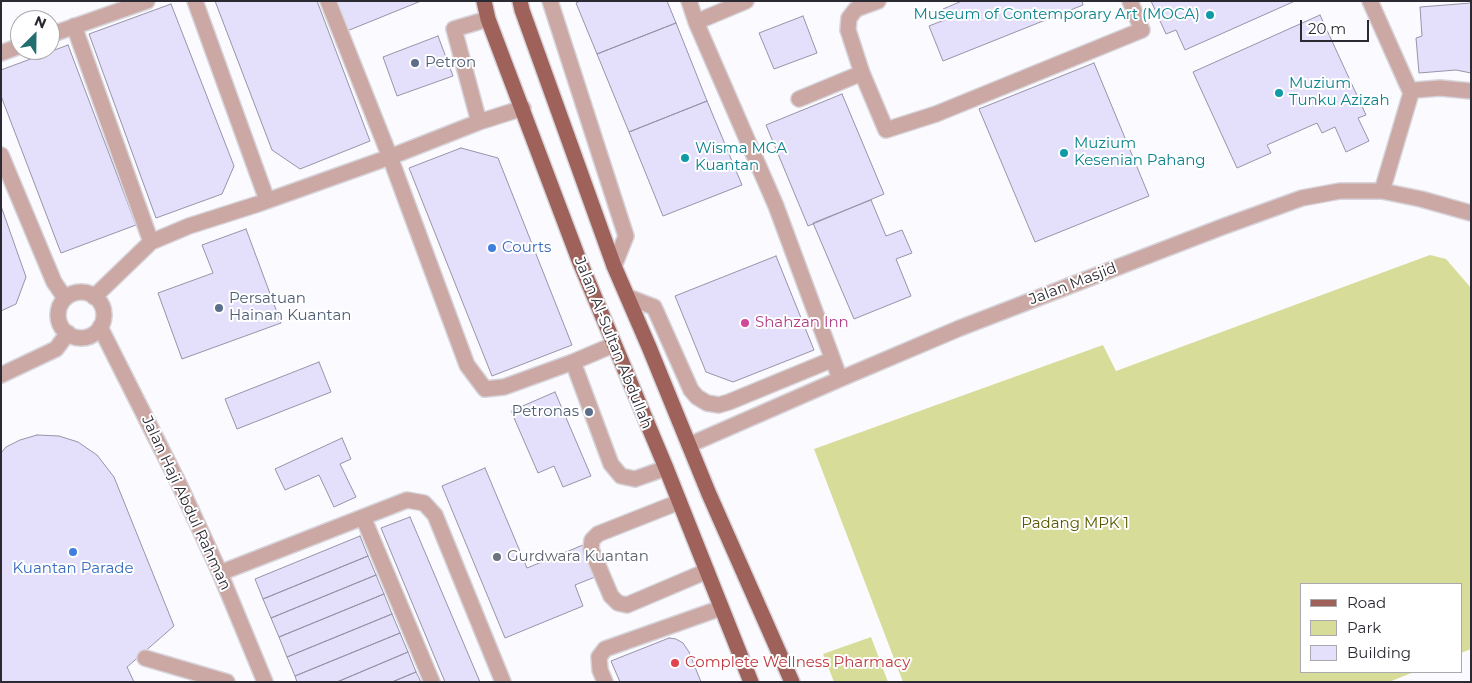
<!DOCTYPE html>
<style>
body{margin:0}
#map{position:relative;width:1472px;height:683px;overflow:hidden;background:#fbfaff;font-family:Montserrat,sans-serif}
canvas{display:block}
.frame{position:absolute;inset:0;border:2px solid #2b2932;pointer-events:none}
.legend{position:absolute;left:1300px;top:583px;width:162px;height:90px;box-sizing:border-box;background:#fff;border:1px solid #aaa9ad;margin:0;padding:6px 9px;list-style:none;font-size:15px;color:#2b2932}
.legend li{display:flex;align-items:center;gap:10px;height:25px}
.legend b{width:25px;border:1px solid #aaa9ad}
.north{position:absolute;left:10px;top:10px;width:50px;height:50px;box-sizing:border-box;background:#fff;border:1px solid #aaa9ad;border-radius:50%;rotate:23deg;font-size:14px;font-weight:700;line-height:20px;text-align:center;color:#2b2932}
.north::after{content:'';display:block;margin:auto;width:18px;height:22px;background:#236e6f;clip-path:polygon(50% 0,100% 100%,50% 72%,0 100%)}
.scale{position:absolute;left:1300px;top:20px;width:69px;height:22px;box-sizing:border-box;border:2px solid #2b2932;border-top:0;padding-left:6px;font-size:15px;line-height:18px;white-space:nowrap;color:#2b2932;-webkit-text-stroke:4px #fff;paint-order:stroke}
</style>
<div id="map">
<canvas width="1472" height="683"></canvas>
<div class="frame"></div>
<ul class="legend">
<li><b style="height:6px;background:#9e625a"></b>Road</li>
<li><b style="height:14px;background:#d8dc99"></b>Park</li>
<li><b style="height:14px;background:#e4e0fb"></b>Building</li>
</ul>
<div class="north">N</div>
<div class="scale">20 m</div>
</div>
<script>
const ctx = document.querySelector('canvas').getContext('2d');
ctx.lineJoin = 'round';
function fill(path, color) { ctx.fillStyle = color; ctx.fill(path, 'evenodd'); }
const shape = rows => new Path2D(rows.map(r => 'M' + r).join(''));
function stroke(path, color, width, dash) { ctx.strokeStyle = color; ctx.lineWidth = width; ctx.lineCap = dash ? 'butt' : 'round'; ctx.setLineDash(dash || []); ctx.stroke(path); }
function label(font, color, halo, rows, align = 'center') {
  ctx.font = font + ' Montserrat,sans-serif'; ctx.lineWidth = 4; ctx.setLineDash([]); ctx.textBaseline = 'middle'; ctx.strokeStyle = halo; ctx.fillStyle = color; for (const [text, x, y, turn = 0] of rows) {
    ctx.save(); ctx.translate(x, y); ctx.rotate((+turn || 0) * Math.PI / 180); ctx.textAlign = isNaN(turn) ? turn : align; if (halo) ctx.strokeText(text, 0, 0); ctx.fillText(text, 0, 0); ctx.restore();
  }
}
fill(shape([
 [1430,255,1446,259,1471,288,1471,649,1461,653,1461,584,1301,584,1301,672,1414,672,1389,682,903,682,814,449,1103,345,1116,371],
 [871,637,888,682,834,682,823,654]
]), '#d8dc99');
const building = shape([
 [215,1,317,1,370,141,300,169,272,150,215,1],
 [335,1,421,1,347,31,335,1],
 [580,1,667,1,676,23,597,54,576,3,580,1],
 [962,1,1082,1,1083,5,943,61,929,26,947,19,943,9,962,1],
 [1151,1,1295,1,1185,50,1176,30,1166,34,1151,1],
 [1471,3,1471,73,1456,70,1419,73,1416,38,1422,36,1420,7,1471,3],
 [171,4,234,166,222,194,156,218,89,34,171,4],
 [1320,15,1366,115,1358,118,1369,141,1346,152,1335,127,1322,133,1317,123,1267,145,1271,153,1237,168,1193,72,1320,15],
 [803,16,817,53,774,69,759,33,803,16],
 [676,23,707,101,629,132,597,54,676,23],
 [438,36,453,76,397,96,383,57,438,36],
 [68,45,136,225,61,253,1,96,1,70,68,45],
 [1094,63,1149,196,1035,242,979,109,1094,63],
 [842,94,884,194,808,226,766,125,842,94],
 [707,101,742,185,663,216,629,132,707,101],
 [461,148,498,158,572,345,492,376,409,168,461,148],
 [871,200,886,236,902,230,912,253,896,259,911,296,854,319,813,223,871,200],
 [1,206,26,277,16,304,1,311,1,206],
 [246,229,281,323,182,359,158,293,213,273,202,245,246,229],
 [776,256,814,350,733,382,706,372,675,296,776,256],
 [319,362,331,392,237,429,225,399,319,362],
 [555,392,591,476,563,487,554,466,538,473,511,411,555,392],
 [37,435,59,436,78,442,97,455,114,477,174,626,127,667,134,682,1,682,1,453,6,447,20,440,37,435],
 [342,438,351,459,340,464,356,497,334,507,319,475,285,490,275,469,342,438],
 [485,468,527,568,583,545,595,577,575,585,583,606,505,638,442,486,485,468],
 [410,517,480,682,445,682,381,528,410,517],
 [360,536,368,556,263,599,255,579,360,536],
 [368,556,376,575,271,618,263,599,368,556],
 [376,575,384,594,279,637,271,618,376,575],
 [384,594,392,614,287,657,279,637,384,594],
 [392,614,400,633,295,676,287,657,392,614],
 [400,633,408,652,337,682,297,682,295,676,400,633],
 [669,638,676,639,683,643,689,652,701,682,620,682,611,661,669,638],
 [408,652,416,672,392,682,337,682,408,652],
 [416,672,421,682,392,682,416,672]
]);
fill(building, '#e4e0fb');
stroke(building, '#9793a8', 1);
const minor = shape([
 [195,1,267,200],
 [328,1,390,157,467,365,485,389,504,387,573,362,613,345],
 [550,1,626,236,614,266],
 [689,1,696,22],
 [746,1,696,22,776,206,840,379],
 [878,1,856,9,849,18,848,30,862,73,886,130,936,114,1142,30,1130,1],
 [1370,1,1411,93],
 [74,26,151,242],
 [50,35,147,1],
 [1,53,20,46],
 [799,99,862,73],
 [479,122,454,29,488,19],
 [1,155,54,282,65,298],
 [1382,191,1411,93,1416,90,1440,88,1471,91],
 '58 315a23 23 0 1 1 46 0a23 23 0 1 1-46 0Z',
 [94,297,151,242,189,226,258,204,390,157,479,122,523,108],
 [628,297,654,307,691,390,697,397,707,403,719,405,729,402,831,360],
 [100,327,179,484,220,573,265,682],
 [573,362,611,464,621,476,635,479,666,468],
 [1,375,56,349,68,333],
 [689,445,840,379,960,328,1222,227,1302,198,1340,191,1382,191,1421,199,1471,213],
 [679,502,598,534,592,540,591,549,611,596,618,603,627,605,707,571],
 [363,517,432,682],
 [220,573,407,500,424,503,435,515,503,682],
 [145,658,227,682],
 [605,682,600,670,599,657,605,649,721,608]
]);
const major = shape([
 [484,1,488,19,579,260,666,468,751,682],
 [520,1,522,10,614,266,649,347,709,494,792,682]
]);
stroke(minor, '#d6d4da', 18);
stroke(major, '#d6d4da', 18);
stroke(minor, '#cba8a3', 15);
stroke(major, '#9e625a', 15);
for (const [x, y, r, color] of [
 [1210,15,5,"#0f9aa8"],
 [415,63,5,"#5c6f8a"],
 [1279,93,5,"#0f9aa8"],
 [1064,153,5,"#0f9aa8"],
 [685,158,5,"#0f9aa8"],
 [492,248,5,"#3f7fe0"],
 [219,308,5,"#5c6f8a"],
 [745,323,5,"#d1479c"],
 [589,412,5,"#5c6f8a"],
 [73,552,5,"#3f7fe0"],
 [497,557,5,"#6b7280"],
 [675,663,5,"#e0444e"]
]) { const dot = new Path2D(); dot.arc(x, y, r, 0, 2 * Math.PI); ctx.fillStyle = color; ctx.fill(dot); stroke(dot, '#fff', 2); }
label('15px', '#0d838f', '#fff', [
 ["Museum of Contemporary Art (MOCA)",1200,15,"right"],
 ["Muzium",1289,84],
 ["Tunku Azizah",1289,101],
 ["Muzium",1074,144],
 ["Kesenian Pahang",1074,161],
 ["Wisma MCA",695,149],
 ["Kuantan",695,166]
], 'left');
label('15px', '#4e5e75', '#fff', [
 ["Petron",425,63],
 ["Persatuan",229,299],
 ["Hainan Kuantan",229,316],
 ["Petronas",579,412,"right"]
], 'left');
label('15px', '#366cbe', '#fff', [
 ["Courts",502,248],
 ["Kuantan Parade",73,569,"center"]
], 'left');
label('15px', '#2b2932', '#fff', [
 ["Jalan Masjid",1073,284,-21],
 ["Jalan Al-Sultan Abdullah",613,343,68],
 ["Jalan Haji Abdul Rahman",186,503,65]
]);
label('15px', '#b23c85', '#fff', [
 ["Shahzan Inn",755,323]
], 'left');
label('15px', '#585900', '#fff', [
 ["Padang MPK 1",1075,524]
]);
label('15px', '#5b616d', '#fff', [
 ["Gurdwara Kuantan",507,557]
], 'left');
label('15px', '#be3a42', '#fff', [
 ["Complete Wellness Pharmacy",685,663]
], 'left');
</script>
